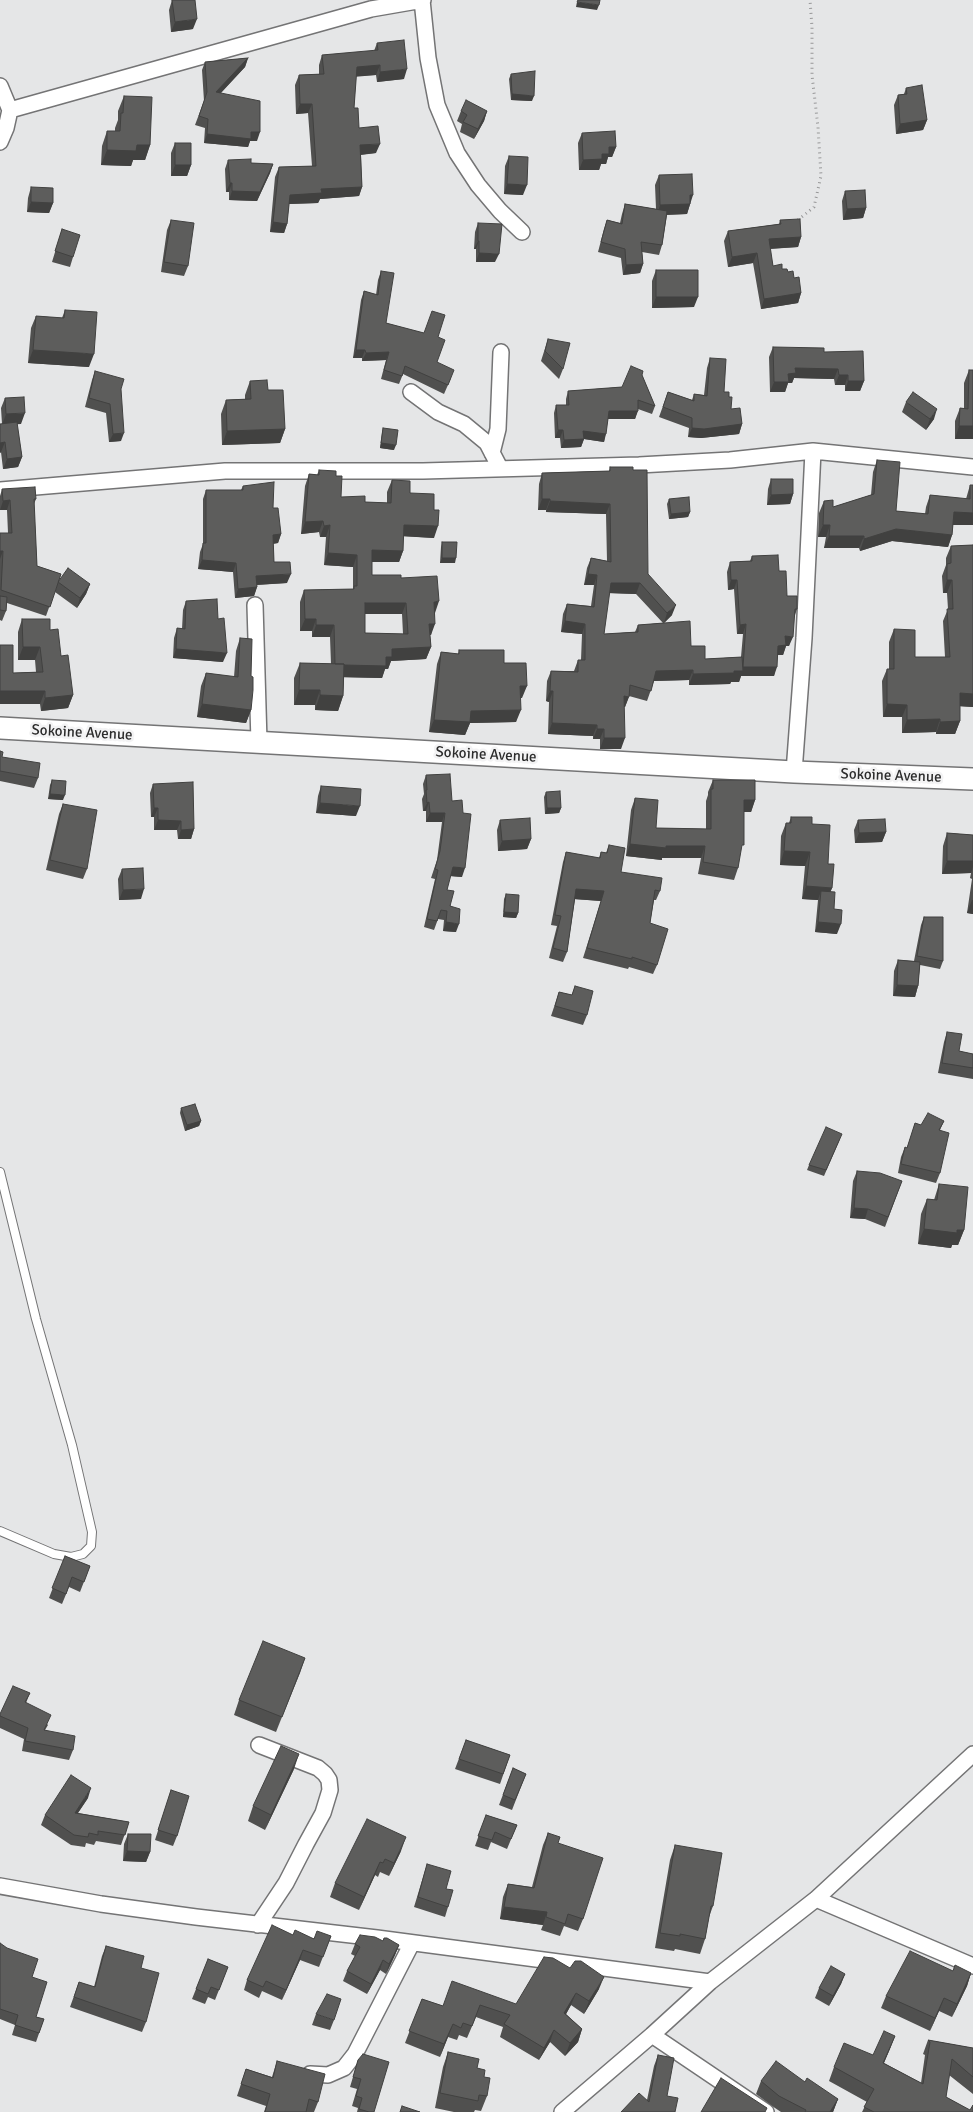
<!DOCTYPE html>
<style>
body{margin:0}
canvas{display:block;background:#e5e6e7}
</style>
<canvas width="973" height="2112"></canvas>
<script>
const ctx = document.querySelector('canvas').getContext('2d');
ctx.lineJoin = 'round';
const shape = rows => new Path2D(rows.map(r => 'M' + r).join(''));
function stroke(path, color, width, dash) { ctx.strokeStyle = color; ctx.lineWidth = width; ctx.lineCap = dash ? 'butt' : 'round'; ctx.setLineDash(dash || []); ctx.stroke(path); }
function fill(path, color) { ctx.fillStyle = color; ctx.fill(path, 'evenodd'); }
function label(font, color, halo, rows, align = 'center') {
  ctx.font = font + ' Signika,sans-serif'; ctx.lineWidth = 5; ctx.setLineDash([]); ctx.textBaseline = 'middle'; ctx.strokeStyle = halo; ctx.fillStyle = color; for (const [text, x, y, turn = 0] of rows) {
    ctx.save(); ctx.translate(x, y); ctx.rotate((+turn || 0) * Math.PI / 180); ctx.textAlign = isNaN(turn) ? turn : align; if (halo) ctx.strokeText(text, 0, 0); ctx.fillText(text, 0, 0); ctx.restore();
  }
}
const lane = shape([
 [0,1172,36,1319,72,1445,92,1532,91,1546,83,1554,71,1557,54,1554,0,1531]
]);
const street = shape([
 [422,0,428,58,437,105,457,153,478,185,500,211,522,232],
 [0,86,10,110,6,128,0,142],
 [10,110,371,9,423,0],
 [411,392,438,412,464,424,487,443,500,468],
 [492,453,498,429,501,352],
 [0,490,225,471,423,471,639,465,730,460,813,451,973,467],
 [255,605,259,742],
 [794,772,804,638,813,451],
 [0,1886,101,1904,196,1917,377,1938,710,1982],
 [816,1899,973,1966],
 [258,1925,286,1883,306,1844,323,1813,330,1790,329,1780,325,1774,318,1768,259,1745],
 [652,2035,766,2112],
 [310,2074,328,2075,344,2068,355,2054,412,1943],
 [562,2112,652,2035,710,1982,816,1899,973,1754]
]);
const secondary = shape([
 [0,728,794,772,973,779]
]);
stroke(lane, '#747475', 10);
stroke(street, '#747475', 18);
stroke(secondary, '#747475', 24);
stroke(shape([
 [798,220,814,207,821,176,818,127,812,75,812,27,810,0]
]), '#979798', 3, [1, 4]);
stroke(lane, '#fff', 8);
stroke(street, '#fff', 15);
stroke(secondary, '#fff', 21);
fill(shape([
 [172,0,193,29,171,32,169,10],
 [377,43,404,79,377,82,376,75,356,76,354,108,359,128,376,153,361,155,362,187,359,196,320,199,318,203,289,204,287,224,284,233,270,232,275,177,279,167,312,166,308,113,296,114,295,85,299,75,319,74,319,65,322,55,374,51],
 [248,58,245,67,221,93,257,141,250,141,248,147,204,143,205,128,195,125,204,101,202,70,205,62],
 [511,74,532,101,511,100,509,79],
 [906,88,927,120,923,130,896,134,894,105,898,95,904,94],
 [124,96,150,145,145,160,133,160,131,166,101,165,102,146,107,131,115,131,115,128,118,120,118,111],
 [461,111,487,111,484,121,474,139,460,132,462,124,457,121],
 [582,133,616,147,612,157,608,157,606,164,601,164,599,170,579,170,578,143],
 [175,143,191,165,187,176,171,176,171,153],
 [509,156,523,195,504,194,505,166],
 [228,160,251,163,273,164,270,173,257,201,229,200,229,192,226,192,225,169],
 [659,175,690,202,690,204,687,214,667,215,662,245,659,255,642,252,643,264,640,273,623,275,621,258,598,252,604,229,607,220,620,223,622,214,625,204,656,209,655,185],
 [31,187,53,203,49,213,27,212,28,198],
 [845,191,866,208,863,218,843,220,842,201],
 [171,220,188,266,184,276,161,272,167,230],
 [780,220,801,237,798,247,770,249,773,266,788,272,794,278,801,293,798,303,761,309,753,263,728,267,724,241,728,231,779,224],
 [478,223,495,262,476,262,476,249,474,249,475,232],
 [62,229,73,257,70,267,52,262],
 [656,270,694,307,652,308,652,281],
 [381,271,386,323,438,337,437,362,451,378,444,394,403,374,399,384,381,379,386,360,362,361,362,358,353,358,361,300,364,291,376,295,378,280],
 [65,310,89,367,28,363,31,328,36,316,62,318],
 [548,339,563,369,559,379,541,361],
 [773,347,824,352,864,381,860,391,845,391,845,385,835,385,834,379,794,378,792,383,788,383,785,392,770,392,769,357],
 [710,358,724,392,729,397,731,409,742,424,739,434,701,438,688,437,689,428,659,417,668,392,692,400,694,394,704,395,707,368],
 [969,370,973,370,973,439,955,439,955,421,960,408,964,408,964,383],
 [95,371,121,389,121,441,109,442,106,413,85,407,92,380],
 [642,375,655,406,652,414,638,409,635,419,608,419,604,442,584,439,581,447,561,448,560,438,555,438,554,413,556,405,566,405,566,399,568,391,622,387],
 [250,381,268,390,285,429,280,443,222,445,221,414,226,400,245,399,245,395],
 [5,398,21,424,17,424,22,457,18,467,3,469,1,452,0,453,0,424,2,424,1,408],
 [906,402,934,419,926,430,902,412],
 [383,428,394,450,380,448,382,433],
 [877,460,896,511,925,514,926,507,930,495,966,499,970,485,973,485,973,525,953,525,952,535,948,547,892,541,860,551,859,548,824,548,826,537,818,537,819,513,824,501,833,507,871,495,873,472],
 [610,467,648,574,672,615,664,623,705,659,741,657,743,634,737,634,734,589,728,590,727,572,730,562,750,561,752,556,779,571,787,596,797,609,794,618,789,646,786,646,783,655,778,655,774,676,741,676,739,682,731,682,730,684,689,685,689,680,654,681,647,701,629,696,625,707,624,707,621,749,600,749,600,739,593,739,593,736,548,734,549,702,546,701,547,681,551,671,574,671,578,660,581,660,582,634,561,632,563,614,567,604,591,606,594,585,584,585,587,568,591,558,607,561,606,514,546,512,546,510,538,510,539,484,542,473,609,471],
 [609,593,636,594,663,623,638,625,635,632,604,634],
 [319,470,336,476,341,497,365,502,387,503,387,492,392,480,434,510,434,538,403,536,403,551,399,562,372,562,372,575,401,578,435,613,431,635,430,635,431,647,426,659,391,661,388,669,385,669,382,678,344,677,343,696,338,711,315,710,315,705,294,705,294,678,300,663,331,664,330,637,312,637,312,631,300,631,300,602,304,590,353,589,353,567,324,565,326,537,320,537,319,532,301,534,305,486,309,474,317,475],
 [365,614,402,614,403,634,365,633],
 [771,479,793,494,790,504,767,505,768,489],
 [243,486,273,508,281,534,278,543,273,544,274,562,287,583,257,585,257,587,254,596,235,598,233,572,198,569,200,552,203,544,203,499,206,490,241,490],
 [2,489,36,499,34,504,37,566,61,574,46,616,7,603,6,611,2,621,0,620,0,533,8,533,7,510,0,510,0,496],
 [669,499,690,512,688,517,669,519,667,504],
 [442,542,455,563,440,563,441,547],
 [973,545,973,707,960,706,960,721,955,734,936,734,936,732,902,733,902,717,883,717,882,681,887,669,889,669,889,642,894,629,915,657,945,657,943,621,948,609,947,593,943,593,942,576,946,565,946,558,951,546],
 [58,582,90,584,86,594,77,608,55,592],
 [186,601,218,619,223,662,173,658,174,638,177,628,182,629,183,610],
 [22,619,50,630,61,656,73,695,68,708,41,711,40,704,13,673,36,672,35,660,18,660,18,632],
 [240,638,251,710,246,723,197,717,201,686,206,673,234,677,236,651],
 [459,650,504,663,522,698,520,698,516,722,470,723,465,735,429,732,437,664,441,652,458,654],
 [0,751,2,757,38,778,34,788,0,781],
 [426,775,452,801,462,877,450,876,447,890,456,932,443,931,444,920,438,919,434,930,424,927,435,879,431,878,437,860,442,822,426,822,426,811,423,811,422,799,424,794,423,784],
 [52,780,63,800,48,799,50,785],
 [713,780,755,800,751,812,744,812,740,854,738,868,734,880,698,874,701,858,662,858,662,860,626,856,631,810,635,798,656,828,706,829,706,801,708,795,708,792],
 [153,784,194,829,191,839,178,839,177,830,154,830,154,817,151,817,150,793],
 [321,786,356,816,316,813,318,796],
 [546,792,561,808,559,813,545,814,544,797],
 [63,804,87,869,83,879,46,870,59,814],
 [791,817,812,824,828,864,832,888,830,892,837,934,815,932,818,900,802,899,805,866,780,865,781,836,786,823,789,823],
 [500,820,531,839,527,849,498,851,497,830],
 [858,820,886,832,882,842,855,843,854,830],
 [947,833,973,835,973,914,967,913,972,879,970,878,971,873,942,874,943,846],
 [609,845,621,872,660,891,656,900,654,900,650,923,657,965,653,974,629,967,628,969,583,958,601,901,575,899,567,952,563,962,549,958,557,926,551,925,563,862,566,852,599,858,601,852,606,853],
 [122,869,141,899,119,900,118,879],
 [506,894,518,913,516,918,503,917,504,899],
 [924,917,943,961,940,969,920,965,918,986,915,997,893,996,894,971,898,960,914,961,921,925],
 [575,986,587,1015,583,1025,551,1016,559,992,572,995],
 [947,1032,959,1051,973,1054,973,1079,938,1073,944,1042],
 [181,1108,201,1121,199,1126,185,1131,180,1113],
 [944,1121,940,1130,940,1173,936,1183,898,1173,901,1157,905,1147,907,1148,915,1123,921,1125],
 [840,1139,824,1176,807,1170,809,1165],
 [857,1171,902,1181,885,1227,865,1219,850,1218,853,1181],
 [939,1184,964,1230,958,1245,952,1245,951,1248,918,1244,921,1214,927,1199,934,1200],
 [65,1556,90,1566,80,1592,69,1587,62,1604,49,1598],
 [305,1658,276,1732,234,1715,239,1700],
 [30,1693,26,1703,48,1725,45,1730,73,1750,69,1760,22,1751,24,1739,0,1728,0,1714],
 [466,1740,510,1755,500,1784,455,1769],
 [513,1768,526,1774,512,1810,499,1805],
 [294,1769,265,1830,248,1821,253,1806],
 [171,1790,177,1836,173,1846,155,1840],
 [88,1798,78,1813,129,1822,121,1845,96,1841,94,1845,86,1843,85,1847,71,1845,41,1825,45,1815],
 [486,1815,517,1825,507,1849,491,1842,488,1850,475,1846],
 [548,1833,558,1843,583,1919,578,1931,564,1926,560,1936,541,1930,543,1925,500,1919,503,1897,508,1884,532,1887,543,1845],
 [128,1834,150,1852,146,1862,123,1861,124,1844],
 [675,1845,713,1906,709,1917,705,1939,700,1954,675,1949,674,1951,655,1948,670,1860],
 [401,1851,389,1876,380,1872,378,1877,375,1875,359,1910,330,1897,335,1883],
 [427,1864,446,1889,448,1907,445,1917,414,1907],
 [293,1935,314,1939,331,1936,319,1967,300,1960,282,2000,262,1991,259,1998,244,1990,247,1980],
 [383,1941,399,1945,395,1955,386,1974,380,1970,367,1994,343,1981,347,1971,355,1956,351,1954,355,1944],
 [0,1943,32,1977,36,2017,44,2019,36,2042,12,2035,15,2025,0,2019],
 [106,1946,141,1968,146,2022,142,2032,70,2007,79,1982,94,1987,102,1956],
 [208,1959,228,1967,215,2000,208,1997,205,2004,192,1999],
 [953,1971,971,1973,967,1986,952,2017,939,2011,930,2031,881,2008,886,1996],
 [845,1974,841,1984,829,2006,815,1998,819,1988],
 [599,1989,584,2014,571,2005,566,2014,582,2029,578,2042,565,2056,550,2042,539,2060,500,2037,503,2027,476,2017,467,2038,459,2035,457,2040,448,2037,440,2057,405,2043,422,1999,443,2006,516,2004],
 [316,2014,334,2020,330,2030,312,2025],
 [895,2036,884,2063,921,2083,925,2055,923,2054,928,2040,973,2048,973,2094,949,2075,946,2097,973,2112,862,2112,867,2102,829,2081,834,2067,873,2055],
 [448,2052,477,2068,484,2077,487,2096,481,2111,475,2110,474,2112,454,2112,435,2108,443,2067],
 [658,2055,667,2096,621,2112,647,2100,654,2066],
 [358,2060,374,2112,357,2112,358,2108,352,2106,357,2089,350,2087],
 [277,2061,318,2102,314,2112,264,2112,266,2106,237,2096,246,2069,272,2077],
 [761,2081,805,2082,838,2099,833,2112,781,2112,775,2108,756,2094]
]), '#50504f');
fill(shape([
 [577,2,599,5,597,10,576,7],
 [197,19,193,29,171,32,175,22],
 [248,58,245,67,213,101,216,92],
 [380,65,376,75,353,77,357,67],
 [407,69,404,79,377,82,380,72],
 [512,94,534,96,532,101,511,100],
 [300,104,312,104,308,113,296,114],
 [487,111,484,121,474,139,478,129],
 [927,120,923,130,896,134,900,124],
 [251,132,260,132,257,141,250,141,248,147,204,143,207,134],
 [380,144,376,153,357,155,360,145],
 [137,145,150,145,145,160,133,160,131,166,101,165,107,150],
 [609,147,616,147,612,157,608,157,606,164,601,164,599,170,579,170,583,160,602,154],
 [273,164,270,173,257,201,229,200,232,191],
 [175,165,191,165,187,176,171,176],
 [230,183,232,183,229,192,226,192],
 [507,184,527,185,523,195,504,194],
 [362,187,359,196,320,199,318,203,287,204,290,195,321,189],
 [690,195,693,195,687,214,657,215,660,205],
 [31,202,53,203,49,213,27,212],
 [866,208,863,218,843,220,847,209],
 [273,222,287,224,284,233,270,232],
 [801,237,798,247,765,249,769,239],
 [478,241,479,241,476,249,474,249],
 [479,253,499,254,495,262,476,262],
 [757,253,753,263,728,267,732,257],
 [643,264,640,273,623,275,626,265],
 [801,293,798,303,761,309,764,299],
 [656,297,698,297,694,307,652,308],
 [33,350,94,354,89,367,28,363],
 [356,350,365,350,362,358,353,358],
 [389,352,386,360,362,361,366,353],
 [795,368,838,369,834,379,794,378,792,383,788,383,785,392,770,392,774,382],
 [839,375,848,375,845,385,835,385],
 [848,381,864,381,860,391,845,391],
 [937,409,934,419,926,430,930,419],
 [609,411,638,411,635,419,606,419],
 [25,413,21,424,2,425,6,414],
 [742,424,739,434,701,438,688,437,692,428],
 [959,426,973,426,973,439,955,439],
 [285,429,280,443,222,445,227,431],
 [558,430,563,430,560,438,555,438],
 [583,431,606,434,604,442,584,439,581,447,561,448,564,440],
 [124,433,121,441,109,442,113,434],
 [5,442,1,452,0,453,0,443],
 [381,443,396,445,394,450,380,448],
 [22,457,18,467,3,469,7,459],
 [793,494,790,504,767,505,771,495],
 [542,499,550,499,546,510,538,510],
 [10,500,7,510,0,510,3,501],
 [550,501,610,504,606,514,546,512],
 [690,512,688,517,669,519,671,514],
 [954,512,973,513,973,525,950,525],
 [323,521,319,532,301,534,305,522],
 [330,525,326,537,320,537,324,526],
 [404,525,438,526,434,538,399,536],
 [823,525,830,525,826,537,818,537],
 [896,529,952,535,948,547,892,541,860,551,864,539],
 [281,534,278,543,269,544,273,535],
 [829,536,864,536,859,548,824,548],
 [372,550,403,551,399,562,368,562],
 [0,551,3,551,0,559],
 [328,553,357,555,353,567,324,565],
 [442,558,456,558,455,563,440,563],
 [202,560,236,563,233,572,198,569],
 [291,574,287,583,253,585,256,576],
 [588,574,597,575,594,585,584,585],
 [731,580,737,580,734,589,728,590],
 [947,580,952,580,947,593,943,593],
 [611,583,640,583,636,594,607,593],
 [90,584,86,594,77,608,80,598],
 [257,587,254,596,235,598,238,589],
 [439,601,435,613,430,613,434,602],
 [365,603,406,603,402,614,361,614],
 [676,605,672,615,664,623,667,613],
 [305,619,316,619,312,631,300,631],
 [565,621,585,624,582,634,561,632],
 [429,624,435,624,431,635,425,635],
 [746,624,743,634,737,634,740,625],
 [316,625,334,625,330,637,312,637],
 [785,636,793,637,789,646,786,646,783,655,774,655,778,646],
 [23,647,40,647,35,660,18,660],
 [431,647,426,659,391,661,388,669,385,669,382,678,331,677,335,665,386,657,392,649],
 [176,649,227,653,223,662,173,658],
 [743,667,777,667,774,676,741,676,739,682,731,682,730,684,689,685,693,674,734,671],
 [693,670,689,680,652,681,656,671],
 [520,686,527,686,522,698,516,698],
 [299,690,320,690,315,705,294,705],
 [0,691,45,691,40,704,0,704],
 [550,691,553,691,549,702,546,701],
 [960,693,973,694,973,707,955,706],
 [73,695,68,708,41,711,45,698],
 [320,695,343,696,338,711,315,710],
 [624,696,629,697,625,707,620,707],
 [202,704,251,710,246,723,197,717],
 [887,704,907,705,902,717,883,717],
 [521,710,516,722,470,723,465,735,429,732,434,720,471,711],
 [940,719,936,732,902,733,907,720],
 [960,721,955,734,936,734,940,722],
 [552,723,597,725,593,736,548,734],
 [597,729,604,729,600,739,593,739],
 [604,738,625,738,621,749,600,749],
 [50,794,65,795,63,800,48,799],
 [744,800,755,800,751,812,739,812],
 [429,802,426,811,423,811,427,803],
 [320,803,360,806,356,816,316,813],
 [154,808,158,808,154,817,151,817],
 [547,808,561,808,559,813,545,814],
 [430,813,445,813,442,822,426,822],
 [158,820,181,821,177,830,154,830],
 [194,829,191,839,178,839,181,830],
 [886,832,882,842,855,843,859,833],
 [531,839,527,849,498,851,502,841],
 [630,844,666,846,705,846,701,858,662,858,662,860,626,856],
 [784,851,810,852,805,866,780,865],
 [947,861,973,861,973,867,971,873,942,874],
 [453,867,465,868,462,877,450,876],
 [806,886,832,888,827,901,821,891,818,900,802,899],
 [144,889,141,899,119,900,123,890],
 [576,889,604,891,601,901,573,899],
 [972,900,973,900,973,914,967,913],
 [504,912,518,913,516,918,503,917],
 [446,922,459,924,456,932,443,931],
 [818,922,841,924,837,934,815,932],
 [897,985,918,986,915,997,893,996],
 [201,1121,199,1126,185,1131,187,1125],
 [854,1208,868,1209,865,1219,850,1218],
 [924,1229,957,1230,964,1230,958,1245,952,1245,951,1248,918,1244],
 [305,1658,300,1673,276,1732,282,1717],
 [299,1754,294,1769,265,1830,271,1815],
 [91,1788,88,1798,71,1823,75,1813],
 [406,1837,401,1851,389,1876,394,1863],
 [127,1851,150,1852,146,1862,123,1861],
 [380,1862,375,1875,359,1910,364,1897],
 [504,1907,547,1912,543,1925,500,1919],
 [399,1945,395,1955,386,1974,389,1964],
 [303,1950,300,1960,282,2000,286,1990],
 [383,1960,380,1970,367,1994,371,1984],
 [971,1973,967,1986,952,2017,957,2004],
 [845,1974,841,1984,829,2006,833,1996],
 [604,1977,599,1989,584,2014,589,2001],
 [576,1993,571,2005,560,2025,564,2013],
 [944,1998,939,2011,930,2031,935,2018],
 [453,2024,448,2037,440,2057,444,2044],
 [582,2029,578,2042,565,2056,570,2043],
 [554,2030,550,2042,539,2060,544,2048],
 [895,2036,890,2049,878,2076,883,2063],
 [838,2099,833,2112,830,2112]
]), '#414140');
const building = shape([
 [172,0,195,0,197,19,175,22,172,0],
 [578,0,600,0,599,5,577,2,578,0],
 [404,40,407,69,380,72,380,65,357,67,354,108,358,108,359,128,378,126,380,144,360,145,362,187,321,189,322,193,290,195,287,224,273,222,279,167,316,166,312,104,300,104,299,75,324,74,322,55,378,50,377,43,404,40],
 [248,58,216,92,260,101,260,132,251,132,251,139,207,134,208,119,199,116,207,92,205,62,248,58],
 [535,71,534,96,512,94,511,74,535,71],
 [922,85,927,120,900,124,898,95,907,94,906,88,922,85],
 [124,96,152,97,150,145,137,145,136,151,107,150,107,131,120,131,121,113,123,113,124,96],
 [466,100,487,111,478,129,463,122,467,115,461,111,466,100],
 [615,131,616,147,609,147,609,154,602,154,602,159,583,160,582,133,615,131],
 [175,143,191,143,191,165,175,165,175,143],
 [509,156,528,157,527,185,507,184,509,156],
 [251,159,251,163,273,164,260,192,232,191,232,183,230,183,228,160,251,159],
 [692,174,693,195,690,195,690,204,660,205,659,175,692,174],
 [31,187,53,188,53,203,31,202,31,187],
 [865,190,866,208,847,209,845,191,865,190],
 [625,204,667,211,662,245,641,242,643,264,626,265,625,249,601,242,607,220,622,224,625,204],
 [800,219,801,237,769,239,773,266,782,264,782,269,787,269,788,272,793,271,794,278,799,277,801,293,764,299,757,253,732,257,728,231,781,224,780,220,800,219],
 [171,220,194,223,188,266,164,262,171,220],
 [478,223,502,224,499,254,479,253,479,241,478,241,478,223],
 [62,229,80,235,73,257,55,251,62,229],
 [656,270,698,270,698,297,656,297,656,270],
 [381,271,394,273,386,323,424,333,432,311,445,315,438,337,445,340,437,362,454,370,448,385,405,366,402,376,384,370,389,352,366,353,365,350,356,350,364,291,378,295,381,271],
 [65,310,97,312,94,354,33,350,36,316,64,318,65,310],
 [548,339,570,343,563,369,545,351,548,339],
 [773,347,824,348,824,352,863,351,864,381,848,381,848,375,839,375,838,369,795,368,796,373,788,374,789,382,774,382,773,347],
 [710,358,726,359,724,392,729,392,729,397,732,397,731,409,740,408,742,424,704,429,692,428,692,418,663,407,668,392,694,401,694,394,707,396,710,358],
 [631,366,643,371,642,375,655,406,638,400,638,411,609,411,606,434,583,431,584,439,564,440,563,430,558,430,556,405,569,405,568,391,622,387,631,366],
 [969,370,973,370,973,426,959,426,960,408,968,409,969,370],
 [95,371,124,379,121,389,124,433,113,434,110,404,89,398,95,371],
 [267,380,268,390,283,390,285,429,227,431,226,400,251,399,250,381,267,380],
 [913,392,937,409,930,419,906,402,913,392],
 [24,397,25,413,6,414,5,398,24,397],
 [17,422,22,457,7,459,5,442,0,443,0,424,17,422],
 [383,428,398,430,396,445,381,443,383,428],
 [877,460,900,462,896,511,928,514,930,495,970,499,970,485,973,485,973,513,954,512,952,535,896,529,864,539,864,536,829,536,830,525,823,525,824,501,833,500,833,507,874,494,877,460],
 [610,467,633,467,633,470,647,470,648,574,676,605,667,613,640,583,611,583,604,634,638,632,638,625,690,621,691,646,705,646,705,659,742,657,743,671,734,671,734,673,693,674,693,670,656,671,651,691,630,685,629,697,624,696,625,738,604,738,604,729,597,729,597,725,552,723,553,691,550,691,551,671,578,672,578,660,585,660,585,624,565,621,567,604,594,607,597,575,588,574,591,558,611,562,610,504,550,501,550,499,542,499,542,473,610,471,610,467],
 [319,470,336,471,336,476,342,476,341,497,365,496,365,502,391,503,392,480,410,481,410,493,434,494,434,510,439,510,438,526,404,525,403,551,372,550,372,575,401,575,401,578,437,576,439,601,434,602,435,624,429,624,431,647,392,649,392,657,386,657,386,666,344,665,344,664,335,664,334,625,316,625,316,619,305,619,304,590,354,589,354,586,357,586,357,555,328,553,330,525,324,526,323,521,305,522,309,474,319,475,319,470],
 [365,603,406,603,408,634,365,633,365,603],
 [771,479,793,479,793,494,771,495,771,479],
 [274,482,273,508,278,508,281,534,273,535,274,562,290,562,291,574,256,576,257,587,238,589,236,563,202,560,203,543,206,543,206,490,243,490,243,486,274,482],
 [35,487,36,499,34,499,37,566,61,574,50,607,1,590,3,551,0,551,0,533,12,533,10,500,3,501,2,489,35,487],
 [689,497,690,512,671,514,669,499,689,497],
 [442,542,457,542,456,558,442,558,442,542],
 [973,545,973,694,960,693,960,721,940,722,940,719,907,720,907,705,887,704,887,669,894,669,894,629,915,630,915,657,950,657,947,609,953,609,952,580,947,580,947,564,951,563,951,546,973,545],
 [778,555,779,571,786,571,787,596,797,596,797,609,795,609,793,637,785,636,786,645,778,646,777,667,743,667,746,624,740,625,737,580,731,580,730,562,752,561,752,556,778,555],
 [68,568,90,584,80,598,58,582,68,568],
 [0,596,7,597,6,611,0,610,0,596],
 [217,599,218,619,224,618,227,653,176,649,177,628,185,629,186,601,217,599],
 [22,619,50,619,50,630,58,629,61,656,68,655,73,695,45,698,45,691,0,691,0,645,13,645,13,673,43,672,40,647,23,647,22,619],
 [240,638,252,639,251,676,253,677,253,690,251,710,202,704,206,673,238,677,240,638],
 [459,650,504,650,504,663,526,663,527,686,520,686,521,710,471,711,470,722,434,720,441,652,459,654,459,650],
 [300,663,344,664,343,696,320,695,320,690,299,690,300,663],
 [0,751,3,752,2,757,40,763,38,778,0,771,0,751],
 [450,774,452,801,462,800,463,813,471,814,465,868,453,867,447,890,454,891,450,906,460,909,459,924,446,922,447,911,441,910,437,921,427,919,438,870,435,869,440,851,445,813,430,813,429,802,427,803,426,790,427,790,426,775,450,774],
 [52,780,66,781,65,795,50,794,52,780],
 [713,780,755,780,755,800,744,800,744,845,742,845,738,868,703,862,705,846,666,846,666,848,630,844,635,798,658,800,656,828,711,829,711,789,713,789,713,780],
 [193,782,194,829,181,830,181,821,158,820,158,808,154,808,153,784,193,782],
 [321,786,361,789,360,806,320,803,321,786],
 [560,791,561,808,547,808,546,792,560,791],
 [63,804,97,810,87,869,50,860,63,804],
 [791,817,812,817,812,824,830,825,828,864,834,864,832,888,806,886,810,852,784,851,786,823,791,823,791,817],
 [530,818,531,839,502,841,500,820,530,818],
 [885,819,886,832,859,833,858,820,885,819],
 [947,833,973,835,973,861,947,861,947,833],
 [609,845,625,848,621,872,662,878,660,891,655,890,650,923,668,929,657,965,632,957,632,959,587,948,604,891,576,889,567,952,553,948,561,916,555,915,566,852,600,858,601,852,607,853,609,845],
 [143,868,144,889,123,890,122,869,143,868],
 [821,891,835,892,834,909,842,910,841,924,818,922,821,891],
 [506,894,519,895,518,913,504,912,506,894],
 [924,917,943,917,943,961,917,956,924,917],
 [898,960,920,962,918,986,897,985,898,960],
 [575,986,593,991,587,1015,555,1006,559,992,572,995,575,986],
 [947,1032,962,1034,959,1051,973,1054,973,1068,942,1063,947,1032],
 [195,1104,201,1121,187,1125,181,1108,195,1104],
 [928,1113,944,1121,939,1130,949,1133,940,1173,901,1164,905,1147,907,1148,915,1123,921,1125,928,1113],
 [826,1127,842,1134,826,1170,809,1165,826,1127],
 [857,1171,880,1173,902,1181,888,1217,868,1209,854,1208,857,1171],
 [939,1184,968,1187,964,1230,957,1230,957,1233,924,1229,927,1199,937,1200,939,1184],
 [65,1556,90,1566,84,1582,72,1577,66,1594,52,1588,65,1556],
 [263,1641,305,1658,282,1717,239,1700,263,1641],
 [13,1686,30,1693,25,1702,51,1715,44,1730,75,1736,73,1750,25,1741,28,1728,0,1716,0,1714,13,1686],
 [466,1740,510,1755,503,1774,459,1759,466,1740],
 [281,1746,299,1754,271,1815,253,1806,281,1746],
 [513,1768,526,1774,515,1800,503,1795,513,1768],
 [71,1775,91,1788,75,1813,129,1822,125,1835,98,1831,98,1835,89,1833,88,1837,74,1835,45,1815,71,1775],
 [171,1790,189,1796,177,1836,158,1830,171,1790],
 [486,1815,517,1825,511,1839,495,1832,492,1840,478,1836,486,1815],
 [367,1819,406,1837,394,1863,385,1859,383,1863,380,1862,364,1897,335,1883,367,1819],
 [548,1833,560,1837,558,1843,603,1858,583,1919,568,1914,565,1924,546,1917,547,1912,504,1907,508,1884,534,1888,548,1833],
 [128,1834,151,1834,150,1852,127,1851,128,1834],
 [675,1845,722,1853,713,1906,711,1906,705,1939,680,1934,680,1936,660,1933,675,1845],
 [427,1864,451,1871,446,1889,453,1890,448,1907,418,1897,427,1864],
 [272,1925,293,1935,295,1930,314,1939,317,1931,331,1936,323,1957,303,1950,286,1990,266,1981,263,1987,247,1980,272,1925],
 [360,1935,375,1937,383,1941,384,1938,387,1938,399,1945,389,1964,383,1960,371,1984,347,1971,360,1947,355,1944,360,1935],
 [0,1943,7,1948,38,1959,32,1977,47,1982,36,2017,44,2019,39,2033,15,2025,18,2015,0,2009,0,1943],
 [106,1946,144,1956,141,1968,159,1973,146,2022,74,1997,79,1982,95,1987,106,1946],
 [910,1951,953,1971,955,1965,971,1973,957,2004,944,1998,935,2018,886,1996,910,1951],
 [544,1957,553,1958,570,1968,575,1961,581,1961,604,1977,589,2001,576,1993,564,2013,582,2029,570,2043,554,2030,544,2048,504,2024,510,2015,480,2005,472,2026,463,2023,461,2028,453,2024,444,2044,409,2031,422,1999,443,2006,452,1981,516,2004,544,1957],
 [208,1959,228,1967,219,1990,211,1987,208,1994,196,1989,208,1959],
 [831,1966,845,1974,833,1996,819,1988,831,1966],
 [327,1994,341,1999,334,2020,316,2014,327,1994],
 [884,2031,895,2036,883,2063,923,2084,930,2042,928,2040,973,2048,973,2077,952,2059,946,2097,970,2110,973,2105,973,2112,874,2112,864,2107,874,2089,834,2067,844,2043,873,2055,884,2031],
 [448,2052,479,2059,477,2068,485,2070,484,2077,490,2078,487,2096,479,2095,478,2101,440,2093,448,2052],
 [363,2054,389,2062,374,2112,369,2112,359,2109,362,2098,356,2096,361,2079,353,2077,358,2060,363,2054],
 [658,2055,674,2058,667,2096,678,2098,675,2112,621,2112,639,2093,649,2102,658,2055],
 [277,2061,325,2074,318,2102,309,2099,306,2112,265,2112,270,2094,241,2084,246,2069,273,2078,277,2061],
 [776,2061,805,2082,807,2078,838,2099,830,2112,805,2112,806,2110,779,2096,761,2081,776,2061],
 [721,2078,767,2108,765,2112,701,2112,721,2078],
 [402,2106,420,2112,400,2112,402,2106]
]);
fill(building, '#5d5d5c');
stroke(building, '#414140', 1);
label('15px', '#2c2c2c', '#f3f3f4', [
 ["Sokoine Avenue",82,733,3],
 ["Sokoine Avenue",486,755,3],
 ["Sokoine Avenue",891,776,2]
]);
</script>
